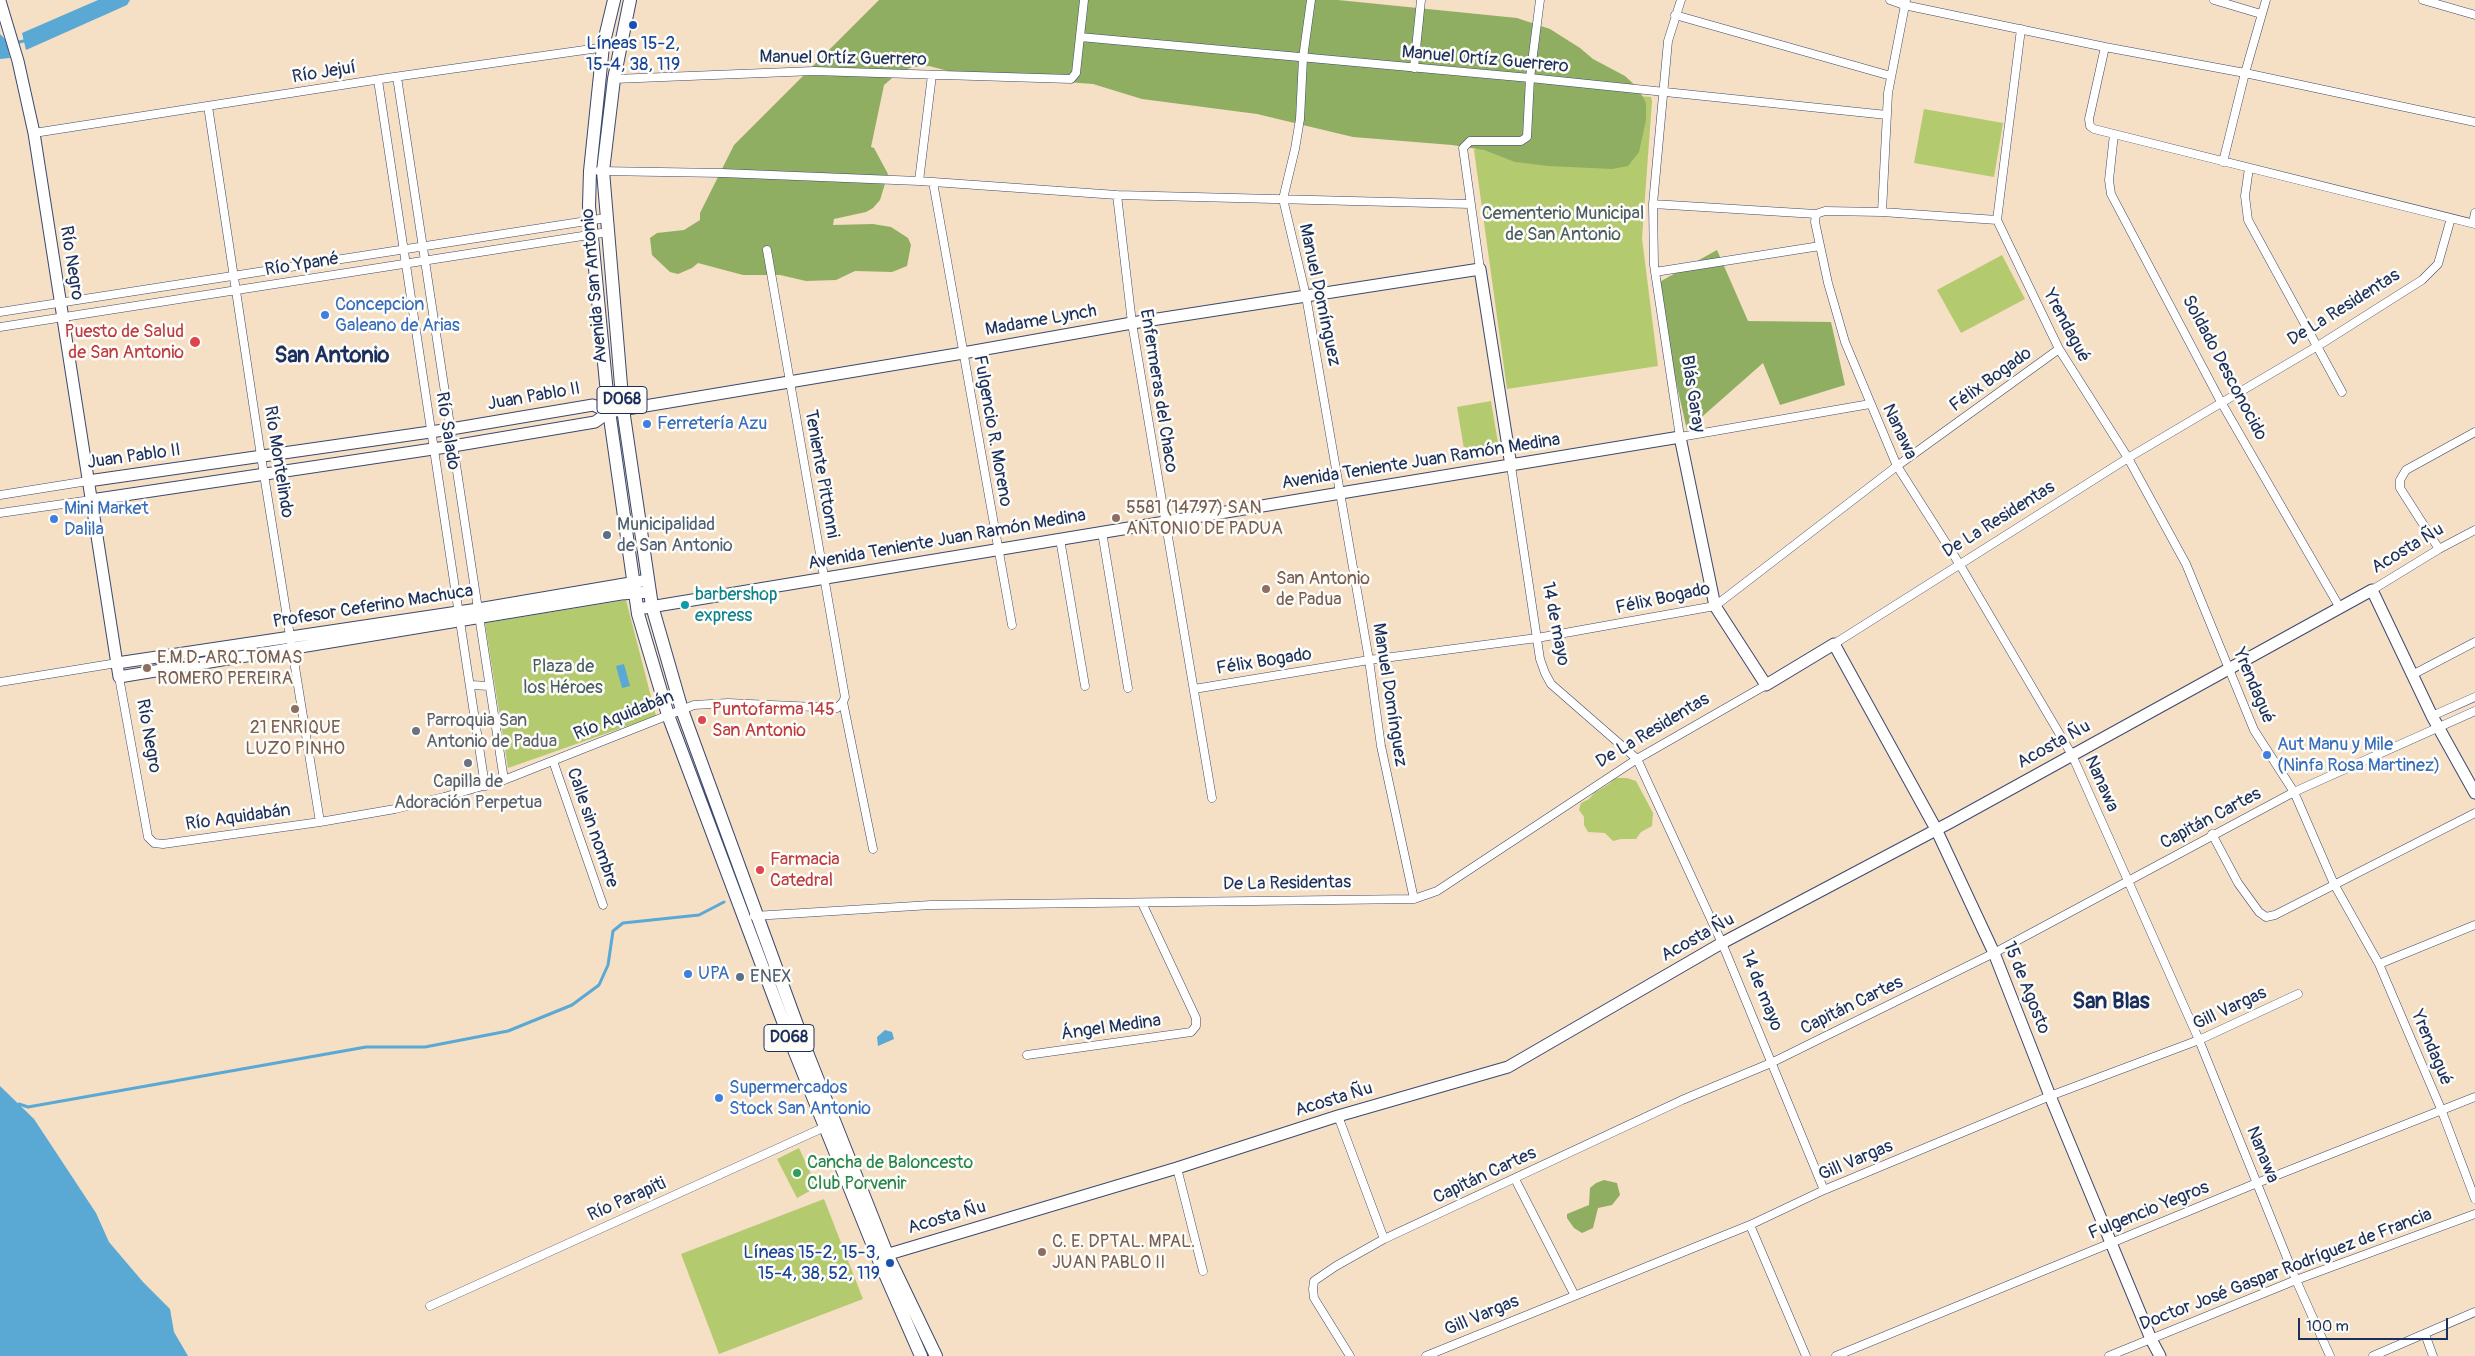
<!DOCTYPE html>
<meta charset="utf-8">
<style>
body{margin:0}
#map{position:relative;width:2475px;height:1356px;overflow:hidden;background:#f5dfc5;font-family:Pangolin,sans-serif}
canvas{display:block}
.scale{position:absolute;left:2298px;top:1318px;width:150px;height:22px;box-sizing:border-box;border:2px solid #1b2f5e;border-top:0;padding-left:6px;font-size:15px;line-height:18px;white-space:nowrap;color:#1b2f5e;-webkit-text-stroke:4px #fdfcf7;paint-order:stroke}
</style>
<div id="map">
<canvas width="2475" height="1356"></canvas>
<div class="scale">100 m</div>
</div>
<script>
const ctx = document.querySelector('canvas').getContext('2d');
ctx.lineJoin = 'round';
function fill(path, color) { ctx.fillStyle = color; ctx.fill(path, 'evenodd'); }
const shape = rows => new Path2D(rows.map(r => 'M' + r).join(''));
function stroke(path, color, width, dash) { ctx.strokeStyle = color; ctx.lineWidth = width; ctx.lineCap = dash ? 'butt' : 'round'; ctx.setLineDash(dash || []); ctx.stroke(path); }
function label(font, color, halo, rows, align = 'center') {
  ctx.font = font + ' Pangolin,sans-serif'; ctx.lineWidth = 5; ctx.setLineDash([]); ctx.textBaseline = 'middle'; ctx.strokeStyle = halo; ctx.fillStyle = color; for (const [text, x, y, turn = 0] of rows) {
    ctx.save(); ctx.translate(x, y); ctx.rotate((+turn || 0) * Math.PI / 180); ctx.textAlign = isNaN(turn) ? turn : align; if (halo) ctx.strokeText(text, 0, 0); ctx.fillText(text, 0, 0); ctx.restore();
  }
}
fill(shape([
 [1549,88,1651,97,1652,101,1642,238,1658,366,1507,389,1474,150],
 [1924,109,2003,123,1994,177,1914,163],
 [2002,255,2025,299,1961,333,1937,290],
 [1491,401,1500,455,1466,461,1457,407],
 [626,600,656,716,508,768,485,623],
 [1615,778,1627,778,1636,781,1653,813,1652,826,1641,832,1636,839,1621,839,1613,841,1605,833,1588,832,1584,825,1584,817,1579,810,1581,803,1589,799,1594,793,1609,784],
 [799,1148,817,1187,797,1198,777,1159],
 [824,1199,863,1299,719,1354,681,1254]
]), '#b4ca6f');
fill(shape([
 [879,0,1338,0,1517,18,1550,29,1580,48,1593,59,1625,76,1638,88,1646,103,1646,120,1639,152,1628,166,1612,169,1548,166,1515,162,1484,150,1452,145,1353,137,1257,114,1142,99,1093,84,960,74,929,66,912,67,897,74,884,85,871,147,874,148,888,174,880,200,873,208,866,212,834,219,833,225,873,224,891,227,908,238,911,245,907,266,892,272,855,271,836,280,806,281,780,275,743,275,698,263,692,268,678,274,670,272,652,255,650,238,657,233,684,230,700,220,700,213,734,145],
 [1717,250,1748,321,1831,322,1845,385,1780,405,1763,363,1687,430,1654,285],
 [1604,1180,1617,1183,1620,1195,1612,1205,1598,1208,1593,1228,1582,1233,1574,1228,1567,1218,1567,1214,1589,1205,1590,1188,1596,1183]
]), '#8fae62');
fill(shape([
 [98,0,130,0,127,5,26,50,22,33],
 [0,34,6,40,10,58,0,59],
 [624,664,630,686,622,688,616,666],
 [885,1030,892,1032,894,1039,878,1046,877,1037],
 [0,1086,34,1119,96,1213,109,1242,143,1282,170,1309,174,1332,188,1356,0,1356]
]), '#59a9d4');
stroke(shape([
 [15,43,28,40],
 [19,1104,28,1107,366,1047,425,1047,508,1031,572,1005,599,985,608,965,613,931,623,923,699,915,724,902]
]), '#59a9d4', 3);
const street = shape([
 [1311,0,1303,58,1300,119,1295,149,1283,199,1306,296,1369,660,1381,746,1414,899],
 [1681,0,1668,41,1653,204,1654,265,1680,437,1870,404],
 [1890,0,1904,5,2105,47,2245,73,2475,122],
 [2214,0,2261,14],
 [2423,0,2475,15],
 [1675,15,1891,76],
 [1080,37,1530,78,1887,115],
 [2105,47,2089,119,2090,126,2094,129,2475,224],
 [1414,68,1421,0],
 [397,77,504,780],
 [614,79,814,71,1071,79,1076,73,1084,0],
 [378,80,485,786],
 [208,106,261,456,320,822],
 [34,133,387,78,620,45],
 [2114,134,2109,180,2111,194,2221,402,2340,608],
 [2223,162,2245,73,2266,0],
 [2249,168,2245,196,2248,220,2342,392],
 [599,171,722,173,919,181,1117,195,1470,204],
 [919,181,932,75],
 [933,182,1012,625],
 [1117,195,1132,323,1212,798],
 [1653,204,1816,214],
 [1882,212,1888,93,1906,0],
 [1997,220,1882,212,1825,211,1816,214,1815,222,1828,283,1845,342,1897,466,1960,565,2072,755,2199,1040,2296,1280,2330,1356],
 [1997,220,2059,349,2128,458,2186,564,2254,730,2294,792,2334,884,2379,964,2441,1109,2475,1199],
 [1997,220,2021,29],
 [2473,223,2475,213],
 [767,250,845,697,843,702,873,849],
 [1480,269,1463,148,1470,141,1521,141,1527,137,1530,78,1540,0],
 [1655,272,1820,246],
 [0,312,606,218],
 [0,327,608,232],
 [1511,466,1540,659,1545,673,1551,684,1637,759,1722,943,1824,1190],
 [0,495,88,481],
 [0,513,91,500],
 [1102,532,1128,688],
 [1060,539,1085,686],
 [2439,549,2400,488,2400,480,2406,470,2475,432],
 [2372,590,2439,549,2475,530],
 [1834,644,2128,458,2321,344,2422,280,2438,264,2451,218],
 [2412,675,2475,642],
 [119,677,148,837,154,843,163,844,320,822,395,809,444,797,504,780,694,705,728,703,837,708,843,702],
 [0,682,117,663],
 [471,685,489,686],
 [1194,689,1369,660,1537,638,1715,606,1897,466,2059,349],
 [2432,716,2475,697],
 [553,761,603,905],
 [2212,834,2238,883,2259,912,2266,917,2275,915,2475,813],
 [754,916,931,905,1414,899,1437,891,1637,759,1766,685],
 [2379,964,2475,925],
 [1027,1055,1191,1032,1196,1026,1196,1018,1142,903],
 [1338,1116,1384,1239],
 [1177,1168,1203,1271],
 [1515,1179,1574,1294],
 [1750,1225,1806,1356],
 [430,1306,827,1126],
 [2425,1334,2433,1356],
 [1350,1356,1314,1298,1313,1289,1314,1281,1336,1266,1384,1239,1682,1100,1771,1063,1994,953,2294,792,2475,711],
 [1426,1356,1750,1225,1824,1190,2050,1096,2199,1040,2298,994],
 [1836,1356,2257,1183,2475,1097],
 [2109,1356,2296,1280,2475,1214],
 [2373,1356,2475,1312]
]);
const secondary = shape([
 [0,1,18,61,34,133,119,677,621,594,650,592],
 [88,481,451,429,593,405,609,412],
 [91,500,453,446,595,422,609,412,963,353,1132,323,1480,269,1511,466],
 [638,609,1680,437,1715,606,1766,685,1834,644,1936,829,1994,953,2050,1096,2151,1339,2160,1356],
 [117,663,478,609,648,580],
 [879,1257,1177,1168,1338,1116,1508,1067,1722,943,1951,822,2372,590,2432,716,2475,793]
]);
const primary = shape([
 [614,0,603,46,590,171,589,206,608,404,638,614,668,715,790,1040,878,1258,921,1356],
 [630,0,614,79,603,171,623,409,652,606,682,710,808,1055,887,1254,936,1356]
]);
stroke(street, '#3c496d', 9);
stroke(secondary, '#3c496d', 13);
stroke(primary, '#3c496d', 14);
stroke(street, '#fff', 8);
stroke(secondary, '#fff', 11);
stroke(primary, '#fff', 12);
for (const [x, y, r, color] of [
 [633,25,5,"#1a4fb4"],
 [325,315,5,"#3f7fe0"],
 [195,342,6,"#e0444e"],
 [647,424,5,"#3f7fe0"],
 [1116,518,5,"#8d6e63"],
 [54,519,5,"#3f7fe0"],
 [607,535,5,"#5c6f8a"],
 [1266,589,5,"#8d6e63"],
 [685,605,5,"#0f9aa8"],
 [147,668,5,"#8d6e63"],
 [295,709,5,"#8d6e63"],
 [702,720,5,"#e0444e"],
 [416,731,5,"#6b7280"],
 [2267,755,5,"#3f7fe0"],
 [468,763,5,"#6b7280"],
 [760,870,5,"#e0444e"],
 [688,974,5,"#3f7fe0"],
 [740,977,5,"#5c6f8a"],
 [719,1098,5,"#3f7fe0"],
 [797,1173,5,"#2e9e5b"],
 [1042,1252,5,"#8d6e63"],
 [890,1263,5,"#1a4fb4"]
]) { const dot = new Path2D(); dot.arc(x, y, r, 0, 2 * Math.PI); ctx.fillStyle = color; ctx.fill(dot); stroke(dot, '#fdfcf7', 2); }
for (const [x, y, w] of [
 [622,400,50],
 [789,1038,50]
]) { const box = new Path2D(); box.roundRect(x - w / 2, y - 13.5, w, 27, 4); ctx.fillStyle = '#fdfcf7'; ctx.fill(box); stroke(box, '#1b2f5e', 1); }
label('bold 16px', '#1b2f5e', null, [
 ["D068",622,400],
 ["D068",789,1038]
]);
label('18px', '#164399', '#fdfcf7', [
 ["Líneas 15-2,",633,44],
 ["15-4, 38, 119",633,65],
 ["Líneas 15-2, 15-3,",880,1253,"right"],
 ["15-4, 38, 52, 119",880,1274,"right"]
]);
label('18px', '#1b2f5e', '#fdfcf7', [
 ["Manuel Ortíz Guerrero",843,59,1],
 ["Manuel Ortíz Guerrero",1485,60,5],
 ["Río Jejuí",324,73,-9],
 ["Río Negro",71,263,81],
 ["Río Ypané",302,265,-9],
 ["Avenida San Antonio",595,286,-95],
 ["Manuel Domínguez",1319,295,78],
 ["De La Residentas",2344,308,-32],
 ["Madame Lynch",1041,321,-10],
 ["Yrendagué",2066,326,62],
 ["Soldado Desconocido",2224,368,62],
 ["Félix Bogado",1991,380,-36],
 ["Enfermeras del Chaco",1158,391,81],
 ["Blás Garay",1692,394,81],
 ["Juan Pablo II",534,397,-10],
 ["Río Salado",447,431,81],
 ["Fulgencio R. Moreno",992,431,80],
 ["Nanawa",1899,432,65],
 ["Juan Pablo II",134,457,-8],
 ["Río Montelindo",278,462,81],
 ["Avenida Teniente Juan Ramón Medina",1421,462,-9],
 ["Teniente Pittonni",821,474,80],
 ["De La Residentas",1999,520,-32],
 ["Avenida Teniente Juan Ramón Medina",947,540,-10],
 ["Acosta Ñu",2408,549,-31],
 ["Félix Bogado",1663,599,-12],
 ["Profesor Ceferino Machuca",373,607,-9],
 ["14 de mayo",1555,624,79],
 ["Félix Bogado",1264,662,-9],
 ["Yrendagué",2253,686,67],
 ["Manuel Domínguez",1389,695,81],
 ["Río Aquidabán",624,716,-22],
 ["De La Residentas",1653,731,-31],
 ["Río Negro",148,736,80],
 ["Acosta Ñu",2054,745,-29],
 ["Nanawa",2101,784,66],
 ["Río Aquidabán",238,818,-8],
 ["Capitán Cartes",2211,819,-28],
 ["Calle sin nombre",592,828,71],
 ["De La Residentas",1287,884,-1],
 ["Acosta Ñu",1698,938,-29],
 ["15 de Agosto",2026,988,68],
 ["14 de mayo",1761,991,68],
 ["Capitán Cartes",1852,1006,-26],
 ["Gill Vargas",2230,1009,-25],
 ["Ángel Medina",1111,1028,-8],
 ["Yrendagué",2431,1048,67],
 ["Acosta Ñu",1334,1100,-17],
 ["Nanawa",2262,1155,68],
 ["Gill Vargas",1856,1161,-23],
 ["Capitán Cartes",1485,1176,-25],
 ["Río Parapiti",627,1200,-24],
 ["Fulgencio Yegros",2149,1211,-22],
 ["Acosta Ñu",947,1218,-16],
 ["Doctor José Gaspar Rodríguez de Francia",2286,1270,-21],
 ["Gill Vargas",1482,1316,-23]
]);
label('18px', '#495e63', '#fdfcf7', [
 ["Cementerio Municipal",1563,214],
 ["de San Antonio",1563,235],
 ["Plaza de",563,667],
 ["los Héroes",563,688]
]);
label('18px', '#366cbe', '#fdfcf7', [
 ["Concepcion",335,305],
 ["Galeano de Arias",335,326],
 ["Ferretería Azu",657,424],
 ["Mini Market",64,509],
 ["Dalila",64,530],
 ["Aut Manu y Mile",2277,745],
 ["(Ninfa Rosa Martinez)",2277,766],
 ["UPA",698,974],
 ["Supermercados",729,1088],
 ["Stock San Antonio",729,1109]
], 'left');
label('18px', '#be3a42', '#fdfcf7', [
 ["Puesto de Salud",184,332,"right"],
 ["de San Antonio",184,353,"right"],
 ["Puntofarma 145",712,710],
 ["San Antonio",712,731],
 ["Farmacia",770,860],
 ["Catedral",770,881]
], 'left');
label('18px', '#785e54', '#fdfcf7', [
 ["5581 (14797) SAN",1126,508],
 ["ANTONIO DE PADUA",1126,529],
 ["San Antonio",1276,579],
 ["de Padua",1276,600],
 ["E.M.D. ARQ. TOMAS",157,658],
 ["ROMERO PEREIRA",157,679],
 ["21 ENRIQUE",295,728,"center"],
 ["LUZO PINHO",295,749,"center"],
 ["C. E. DPTAL. MPAL.",1052,1242],
 ["JUAN PABLO II",1052,1263]
], 'left');
label('18px', '#4e5e75', '#fdfcf7', [
 ["Municipalidad",617,525],
 ["de San Antonio",617,546],
 ["ENEX",750,977]
], 'left');
label('18px', '#0d838f', '#fdfcf7', [
 ["barbershop",695,595],
 ["express",695,616]
], 'left');
label('18px', '#5b616d', '#fdfcf7', [
 ["Parroquia San",426,721],
 ["Antonio de Padua",426,742],
 ["Capilla de",468,782,"center"],
 ["Adoración Perpetua",468,803,"center"]
], 'left');
label('18px', '#27864d', '#fdfcf7', [
 ["Cancha de Baloncesto",807,1163],
 ["Club Porvenir",807,1184]
], 'left');
label('bold 22px', '#1b2f5e', '#fdfcf7', [
 ["San Antonio",332,356],
 ["San Blas",2111,1002]
]);
</script>
